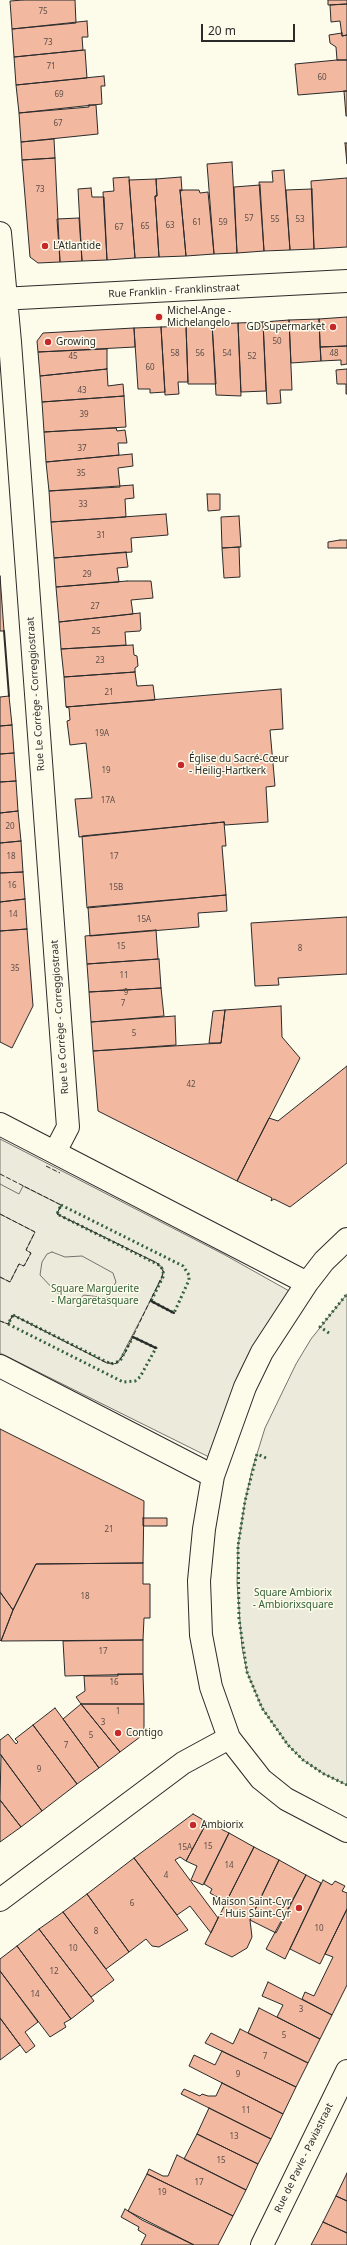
<!DOCTYPE html>
<meta charset="utf-8">
<style>
body{margin:0}
#map{position:relative;width:347px;height:2245px;overflow:hidden;background:#fdfbea;font-family:"Noto Sans",sans-serif}
canvas{display:block}
.scale{position:absolute;left:201px;top:24px;width:94px;height:18px;box-sizing:border-box;border:2px solid #2b2b2b;border-top:0;padding-left:5px;font-size:12px;line-height:14px;white-space:nowrap;color:#2b2b2b;-webkit-text-stroke:3px #fdfbea;paint-order:stroke}
</style>
<div id="map">
<canvas width="347" height="2245"></canvas>
<div class="scale">20 m</div>
</div>
<script>
const ctx = document.querySelector('canvas').getContext('2d');
ctx.lineJoin = 'round';
function fill(path, color) { ctx.fillStyle = color; ctx.fill(path, 'evenodd'); }
const shape = rows => new Path2D(rows.map(r => 'M' + r).join(''));
function stroke(path, color, width, dash) { ctx.strokeStyle = color; ctx.lineWidth = width; ctx.lineCap = dash ? 'butt' : 'round'; ctx.setLineDash(dash || []); ctx.stroke(path); }
function label(font, color, halo, rows, align = 'center') {
  ctx.font = font + ' "Noto Sans",sans-serif'; ctx.lineWidth = 3; ctx.setLineDash([]); ctx.textBaseline = 'middle'; ctx.strokeStyle = halo; ctx.fillStyle = color; for (const [text, x, y, turn = 0] of rows) {
    ctx.save(); ctx.translate(x, y); ctx.rotate((+turn || 0) * Math.PI / 180); ctx.textAlign = isNaN(turn) ? turn : align; if (halo) ctx.strokeText(text, 0, 0); ctx.fillText(text, 0, 0); ctx.restore();
  }
}
const green = shape([
 [0,1139,225,1255,291,1292,209,1457,0,1353,0,1139],
 [347,1294,347,1785,324,1774,303,1760,288,1745,262,1708,247,1672,242,1647,237,1583,238,1546,245,1501,252,1470,265,1428,296,1364,311,1339,347,1294]
]);
fill(green, '#ecebdb');
stroke(green, '#74746e', 1);
const parking = shape([
 [0,1184,19,1194,23,1186,61,1205,57,1214,157,1263,163,1268,162,1278,118,1363,111,1364,105,1362,13,1315,8,1324,0,1321,0,1277,10,1282,19,1264,24,1266,31,1253,26,1250,35,1232,0,1214,0,1184],
 [52,1252,65,1257,82,1256,113,1273,116,1282,107,1298,84,1295,75,1302,56,1292,40,1275,42,1262,47,1254,52,1252]
]);
fill(parking, '#eceadb');
stroke(parking, '#74746e', 1);
const building = shape([
 [23,0,75,0,76,23,12,29,10,1,23,0],
 [328,0,347,0,347,4,328,5,328,0],
 [347,4,347,35,342,36,340,21,331,22,330,5,347,4],
 [87,21,88,37,82,37,83,50,14,57,12,29,87,21],
 [342,33,342,36,347,35,347,60,337,60,336,47,330,43,329,35,342,33],
 [85,50,87,78,16,85,14,57,85,50],
 [337,60,347,60,347,91,298,95,295,64,337,60],
 [104,76,105,86,101,86,102,104,19,113,16,85,104,76],
 [344,91,347,91,347,116,346,116,344,91],
 [89,105,96,105,98,134,21,142,19,113,89,107,89,105],
 [54,139,55,158,22,160,21,142,54,139],
 [345,143,347,143,347,164,345,143],
 [55,158,60,262,38,263,30,257,22,160,55,158],
 [232,162,237,253,214,254,207,164,232,162],
 [284,170,290,250,264,251,259,182,273,182,272,171,284,170],
 [129,177,135,258,107,260,103,192,114,191,113,178,129,177],
 [181,177,182,191,180,190,186,256,159,257,155,196,157,196,156,179,181,177],
 [347,178,347,247,314,249,311,181,347,178],
 [156,179,157,196,155,196,159,257,135,258,129,180,156,179],
 [260,185,264,251,237,253,234,187,260,185],
 [91,188,92,197,104,197,107,260,82,261,78,189,91,188],
 [312,189,314,249,290,250,286,190,312,189],
 [180,190,199,190,200,193,208,192,214,254,186,256,180,190],
 [79,218,82,261,60,262,57,219,79,218],
 [347,317,347,346,320,347,319,319,347,317],
 [319,319,321,361,291,363,289,320,319,319],
 [289,320,292,390,280,390,281,403,267,404,263,322,289,320],
 [263,322,266,391,241,392,238,323,263,322],
 [238,323,241,396,216,395,212,324,238,323],
 [212,324,216,384,188,384,186,326,212,324],
 [186,326,188,382,178,382,179,394,165,395,161,327,186,326],
 [161,327,165,392,150,393,150,389,138,389,134,328,161,327],
 [134,328,135,347,38,352,37,341,43,333,134,328],
 [347,346,347,364,341,365,341,360,321,361,320,347,347,346],
 [107,349,107,369,40,376,38,352,107,349],
 [107,369,108,386,123,384,124,396,42,402,40,376,107,369],
 [347,369,347,394,346,394,346,384,337,384,336,370,347,369],
 [124,396,126,427,44,432,42,402,124,396],
 [116,428,117,431,125,430,127,443,118,443,119,455,46,462,44,432,116,428],
 [132,454,133,466,118,468,120,487,49,491,46,462,132,454],
 [133,485,134,498,125,499,126,517,51,522,49,491,133,485],
 [207,494,220,494,220,510,208,511,207,494],
 [166,514,168,535,131,538,132,552,54,558,51,522,166,514],
 [239,516,241,547,222,548,221,517,239,516],
 [340,540,347,540,347,548,328,548,328,542,340,540],
 [239,547,240,577,224,578,222,548,239,547],
 [126,552,128,567,117,568,119,582,56,587,54,558,126,552],
 [0,576,4,631,0,631,0,576],
 [127,581,151,581,153,598,131,600,133,614,59,622,56,587,127,581],
 [140,613,141,629,140,631,125,632,126,645,61,649,59,622,140,613],
 [133,645,134,655,137,656,138,666,135,668,135,672,64,677,61,649,133,645],
 [135,672,137,686,153,685,155,700,66,707,64,677,135,672],
 [281,689,283,729,270,730,275,786,266,787,268,822,225,825,224,822,79,837,75,799,92,798,86,743,70,745,67,721,70,720,69,708,66,707,281,689],
 [9,696,12,725,0,726,0,697,9,696],
 [12,725,14,753,0,754,0,726,12,725],
 [14,753,16,781,0,782,0,754,14,753],
 [16,781,18,811,0,813,0,782,16,781],
 [18,811,21,841,0,843,0,813,18,811],
 [224,822,226,846,222,846,226,895,87,908,82,836,224,822],
 [21,841,23,872,0,873,0,843,21,841],
 [23,872,25,899,0,902,0,873,23,872],
 [226,895,227,911,198,913,199,927,90,936,88,907,226,895],
 [25,899,27,929,0,931,0,902,25,899],
 [347,917,347,974,278,978,279,985,255,986,251,923,347,917],
 [27,929,33,1006,12,1048,0,1042,0,931,27,929],
 [156,930,158,959,87,964,85,936,156,930],
 [159,959,161,988,89,992,87,964,159,959],
 [161,988,164,1016,91,1022,89,992,161,988],
 [281,1006,282,1037,300,1058,237,1181,98,1111,93,1051,221,1043,225,1010,281,1006],
 [225,1010,221,1043,209,1043,213,1011,225,1010],
 [175,1016,176,1045,93,1051,91,1022,175,1016],
 [347,1066,347,1163,290,1207,274,1199,271,1201,272,1198,237,1181,269,1118,278,1121,347,1066],
 [0,1429,144,1501,143,1563,36,1564,13,1610,0,1592,0,1429],
 [143,1518,167,1518,167,1526,143,1526,143,1518],
 [143,1563,143,1584,150,1584,150,1618,144,1618,143,1640,1,1641,13,1610,36,1564,143,1563],
 [0,1592,13,1610,1,1641,0,1640,0,1592],
 [143,1640,143,1674,65,1676,63,1641,143,1640],
 [118,1674,143,1674,144,1704,81,1704,76,1697,85,1691,84,1676,118,1676,118,1674],
 [81,1704,120,1752,99,1768,63,1719,81,1704],
 [81,1704,144,1704,144,1734,120,1752,81,1704],
 [55,1708,99,1768,77,1784,33,1725,55,1708],
 [33,1725,77,1784,42,1811,0,1754,0,1740,8,1734,16,1744,18,1742,15,1739,33,1725],
 [1,1755,42,1811,21,1827,0,1800,1,1755],
 [0,1800,21,1827,0,1842,0,1800],
 [193,1814,207,1822,186,1861,180,1857,175,1860,218,1918,211,1933,190,1906,177,1915,134,1858,193,1814],
 [207,1822,229,1833,203,1885,191,1880,197,1866,186,1861,207,1822],
 [229,1833,254,1847,226,1902,210,1893,212,1889,204,1884,229,1833],
 [254,1847,279,1860,250,1920,252,1937,247,1948,232,1957,205,1944,254,1847],
 [134,1858,188,1930,159,1947,152,1946,146,1939,129,1952,87,1894,134,1858],
 [279,1860,306,1875,276,1933,250,1920,279,1860],
 [306,1875,321,1883,285,1959,266,1949,306,1875],
 [323,1880,332,1885,335,1881,345,1886,342,1891,347,1893,347,1909,320,1964,290,1949,323,1880],
 [87,1894,129,1952,106,1969,63,1912,87,1894],
 [347,1909,347,1985,332,2015,302,1999,305,1992,314,1996,333,1957,325,1954,347,1909],
 [63,1912,114,1980,91,1997,39,1929,63,1912],
 [39,1929,94,2001,71,2019,17,1946,39,1929],
 [17,1946,71,2019,64,2023,66,2027,50,2037,0,1971,0,1959,17,1946],
 [0,1971,38,2022,25,2032,35,2046,26,2053,0,2018,0,1971],
 [268,1982,332,2015,320,2039,277,2017,283,2005,262,1996,268,1982],
 [259,2008,320,2039,308,2063,248,2033,259,2008],
 [0,2018,20,2045,0,2060,0,2018],
 [240,2029,308,2063,296,2087,205,2043,211,2033,233,2044,240,2029],
 [222,2051,296,2087,283,2114,189,2066,194,2055,215,2065,222,2051],
 [222,2083,283,2114,271,2139,181,2094,184,2089,200,2096,202,2094,208,2096,216,2096,222,2083],
 [209,2108,271,2139,258,2164,197,2134,209,2108],
 [197,2134,258,2164,246,2190,184,2159,197,2134],
 [177,2155,246,2190,233,2216,147,2174,149,2169,163,2176,168,2176,177,2155],
 [347,2173,347,2201,336,2196,347,2173],
 [147,2174,233,2216,218,2245,194,2245,128,2211,147,2174],
 [336,2196,347,2201,347,2233,323,2222,336,2196],
 [125,2209,142,2220,194,2245,141,2245,146,2235,138,2230,139,2227,121,2217,125,2209],
 [323,2222,347,2233,347,2245,311,2245,323,2222]
]);
fill(building, '#f2b8a0');
stroke(building, '#2b2b2b', 1);
const minor = shape([
 [0,233,10,342,68,1127,55,1152],
 [0,299,347,281],
 [0,1124,307,1283],
 [347,1239,324,1261,307,1283,262,1352,245,1387,213,1476,204,1529,199,1581,201,1635,211,1687,229,1738,261,1779,286,1799,347,1831],
 [0,1366,213,1476],
 [0,1900,183,1763,229,1738],
 [262,2245,347,2071]
]);
stroke(minor, '#2b2b2b', 24);
stroke(minor, '#fdfbea', 22);
stroke(shape([
 [61,1205,183,1266,189,1275,189,1280,174,1313,151,1301,164,1275,161,1266,57,1214,61,1205],
 [13,1315,111,1364,120,1361,133,1337,156,1348,140,1377,135,1381,123,1382,8,1324,13,1315],
 [329,1333,320,1327,347,1294],
 [266,1458,257,1454,245,1501,238,1546,239,1619,247,1672,262,1708,288,1745,303,1760,324,1774,347,1785]
]), '#34623c', 3, [2, 3]);
stroke(shape([
 [46,1166,60,1173],
 [0,1174,61,1205,57,1214,157,1263,164,1272,124,1355,115,1364,105,1362,13,1315,8,1324,0,1321],
 [0,1214,35,1232,26,1250,31,1253,24,1266,19,1264,10,1282,0,1277]
]), '#2b2b2b', 1, [5, 2]);
stroke(shape([
 [4,631,9,696],
 [151,1301,174,1313],
 [133,1337,156,1348]
]), '#2b2b2b', 2);
for (const [x, y, r, color] of [
 [45,246,4,"#c62828"],
 [159,317,4,"#c62828"],
 [333,327,4,"#c62828"],
 [48,342,4,"#c62828"],
 [181,765,4,"#c62828"],
 [118,1733,4,"#c62828"],
 [193,1825,4,"#c62828"],
 [299,1908,4,"#c62828"]
]) { const dot = new Path2D(); dot.arc(x, y, r, 0, 2 * Math.PI); ctx.fillStyle = color; ctx.fill(dot); stroke(dot, '#fdfbea', 1.5); }
label('8px', '#5d4e48', null, [
 ["75",43,12],
 ["73",48,43],
 ["71",51,67],
 ["60",322,78],
 ["69",59,95],
 ["67",58,124],
 ["73",40,190],
 ["57",249,219],
 ["55",275,220],
 ["53",300,220],
 ["61",197,223],
 ["59",223,223],
 ["63",170,226],
 ["65",145,227],
 ["67",119,228],
 ["50",277,342],
 ["58",175,354],
 ["56",200,354],
 ["54",227,354],
 ["48",334,354],
 ["45",73,357],
 ["52",252,357],
 ["60",150,368],
 ["43",82,391],
 ["39",84,415],
 ["37",82,449],
 ["35",81,474],
 ["33",83,505],
 ["31",101,536],
 ["29",87,575],
 ["27",95,607],
 ["25",96,632],
 ["23",100,661],
 ["21",109,693],
 ["19A",102,734],
 ["19",106,771],
 ["17A",108,801],
 ["20",10,827],
 ["18",11,857],
 ["17",114,857],
 ["16",12,886],
 ["15B",116,888],
 ["14",13,915],
 ["15A",144,920],
 ["15",121,947],
 ["8",300,949],
 ["35",15,969],
 ["11",124,976],
 ["9",126,993],
 ["7",123,1004],
 ["5",134,1034],
 ["42",191,1085],
 ["21",109,1530],
 ["18",85,1597],
 ["17",103,1652],
 ["16",114,1683],
 ["1",118,1712],
 ["3",103,1723],
 ["5",91,1736],
 ["7",66,1746],
 ["9",39,1770],
 ["15",208,1847],
 ["15A",185,1848],
 ["14",229,1866],
 ["4",166,1876],
 ["6",132,1904],
 ["10",319,1929],
 ["8",96,1932],
 ["10",73,1949],
 ["12",54,1972],
 ["14",35,1995],
 ["3",301,2010],
 ["5",284,2036],
 ["7",265,2057],
 ["9",238,2075],
 ["11",246,2111],
 ["13",234,2137],
 ["15",221,2161],
 ["17",199,2183],
 ["19",162,2193]
]);
label('10px', '#2b2b2b', '#fdfbea', [
 ["L’Atlantide",53,246],
 ["Michel-Ange -",167,311],
 ["Michelangelo",167,323],
 ["GD Supermarket",325,327,"right"],
 ["Growing",56,342],
 ["Église du Sacré-Cœur",189,759],
 ["- Heilig-Hartkerk",189,771],
 ["Contigo",126,1733],
 ["Ambiorix",201,1825],
 ["Maison Saint-Cyr",291,1902,"right"],
 ["- Huis Saint-Cyr",291,1914,"right"]
], 'left');
label('10px', '#2b2b2b', '#fdfbea', [
 ["Rue Franklin - Franklinstraat",174,291,-3],
 ["Rue Le Corrège - Correggiostraat",36,694,-94],
 ["Rue Le Corrège - Correggiostraat",60,1017,-94],
 ["Rue de Pavie - Paviastraat",304,2158,-64]
]);
label('10px', '#34623c', '#fdfbea', [
 ["Square Marguerite",95,1289],
 ["- Margaretasquare",95,1301],
 ["Square Ambiorix",293,1593],
 ["- Ambiorixsquare",293,1605]
]);
</script>
